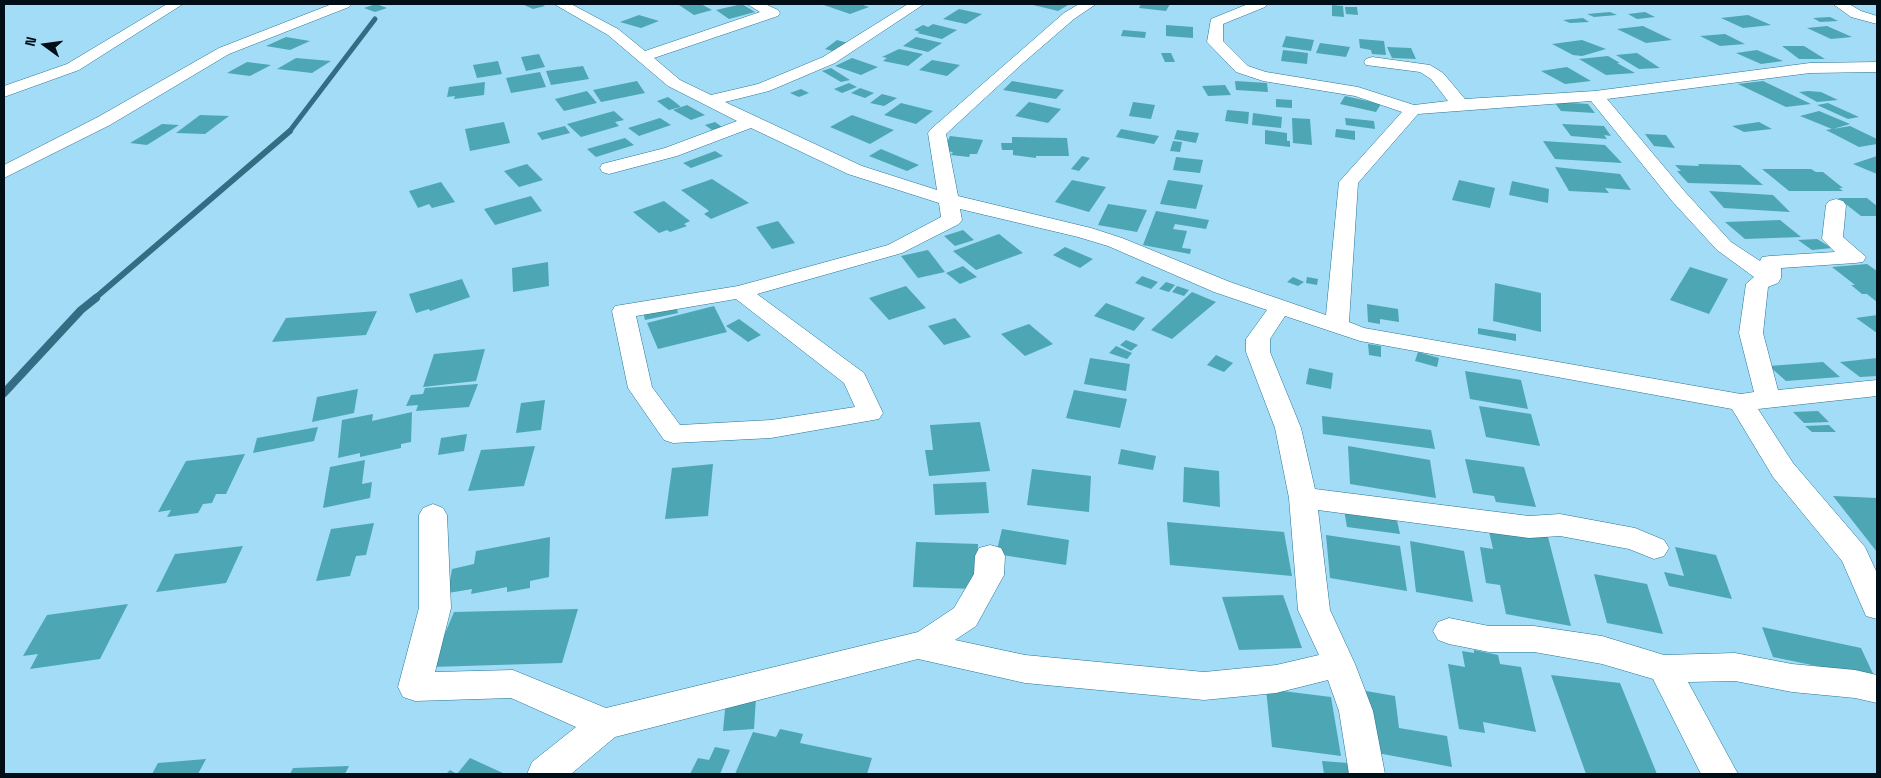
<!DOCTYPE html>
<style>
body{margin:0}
#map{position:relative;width:1881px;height:778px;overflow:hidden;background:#a2dcf7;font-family:"Space Grotesk",sans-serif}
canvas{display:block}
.frame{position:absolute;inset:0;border:5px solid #000e17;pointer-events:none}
.north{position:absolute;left:20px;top:20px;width:50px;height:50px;-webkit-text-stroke:4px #a2dcf7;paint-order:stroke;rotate:284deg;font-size:14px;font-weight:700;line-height:20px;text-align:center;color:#000e17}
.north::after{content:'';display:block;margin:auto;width:18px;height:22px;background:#000e17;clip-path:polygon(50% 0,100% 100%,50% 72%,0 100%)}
</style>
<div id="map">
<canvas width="1881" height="778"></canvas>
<div class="frame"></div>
<div class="north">N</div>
</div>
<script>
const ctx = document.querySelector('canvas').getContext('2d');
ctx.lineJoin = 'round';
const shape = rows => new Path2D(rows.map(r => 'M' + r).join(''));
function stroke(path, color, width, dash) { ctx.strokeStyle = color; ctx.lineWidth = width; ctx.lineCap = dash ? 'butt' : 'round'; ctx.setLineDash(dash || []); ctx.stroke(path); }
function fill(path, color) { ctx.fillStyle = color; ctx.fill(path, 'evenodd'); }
stroke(shape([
 [289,132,375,19]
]), '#346c84', 5);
stroke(shape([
 [94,299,290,131]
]), '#346c84', 6);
stroke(shape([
 [4,393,81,310,96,298]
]), '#346c84', 8);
fill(shape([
 [376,4,387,8,375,12,364,8],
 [522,4,541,4,545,6,533,9],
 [701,4,712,10,694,15,679,5],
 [742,4,755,12,729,19,716,10],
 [821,4,860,4,869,7,850,14],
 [1029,4,1062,4,1068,5,1058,11],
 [1141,4,1170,4,1166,11,1139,8],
 [1332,5,1343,6,1344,17,1332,16],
 [1345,7,1357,7,1358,15,1346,14],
 [959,9,982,14,966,24,943,19],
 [1610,12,1617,15,1594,17,1587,14],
 [1645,12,1655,17,1637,19,1628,14],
 [639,15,659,21,641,28,620,22],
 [1748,15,1771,25,1743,28,1721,18],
 [1830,17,1838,21,1820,22,1813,18],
 [1583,18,1589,22,1570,23,1563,20],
 [933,24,957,30,942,39,917,33,920,32,914,30,923,25,928,27],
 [1166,25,1193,27,1193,38,1166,36],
 [1643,26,1672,40,1646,43,1617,29],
 [1827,26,1852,37,1831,39,1807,28],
 [1123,30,1146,32,1145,38,1121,36],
 [1725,34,1745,44,1720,46,1700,36],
 [1286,36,1314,40,1311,51,1282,47],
 [286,37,310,41,290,50,266,46],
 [916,37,942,43,928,52,903,46],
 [1359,39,1384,41,1386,55,1372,54,1371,50,1360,48],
 [837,40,848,43,836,52,825,49],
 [1582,40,1606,49,1582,56,1573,55,1552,44],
 [1320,43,1350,47,1346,57,1316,53],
 [1782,46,1804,46,1825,59,1799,59],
 [1387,47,1411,48,1416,59,1392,58],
 [899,49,923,54,908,66,883,61,887,58,882,57],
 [1283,50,1308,53,1307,64,1281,61],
 [1757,50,1783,61,1761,64,1736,53],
 [1161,53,1171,53,1175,62,1165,62],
 [1637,53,1660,68,1639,69,1616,55],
 [539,54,545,67,526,71,521,57],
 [1608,56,1620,63,1617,63,1635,73,1606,75,1579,59],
 [296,58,331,61,312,73,277,69],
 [852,58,878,67,861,75,835,66],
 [932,60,960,65,947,76,919,70],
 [498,61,502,74,477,78,473,65],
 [247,62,271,65,250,76,227,73],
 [583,66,589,79,551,85,546,71],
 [1567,67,1591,81,1565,84,1541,71],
 [831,68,850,80,841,82,822,71],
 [540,72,546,87,511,93,506,78],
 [637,81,645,93,601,102,593,90],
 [1012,81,1064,90,1056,99,1003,90],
 [1235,81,1267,83,1268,92,1236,90],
 [1763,81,1811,104,1786,107,1738,84],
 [485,82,484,95,454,99,455,96,447,97,449,87],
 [849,83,857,87,842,93,834,89],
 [1225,85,1231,95,1208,96,1202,86],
 [860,88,874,93,865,98,851,93],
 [801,89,809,93,799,97,790,93],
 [587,91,597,103,564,111,555,99],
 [1808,91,1821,92,1838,100,1817,102,1799,92],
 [882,94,897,98,884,106,870,103],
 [1345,96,1381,104,1376,112,1340,104],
 [668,97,675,102,681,107,669,110,657,101],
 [1276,99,1292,100,1292,108,1276,107],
 [1029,102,1061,109,1048,123,1015,116],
 [1133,102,1155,105,1151,119,1129,116],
 [1554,102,1588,104,1595,113,1561,111],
 [901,103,933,111,916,124,884,115],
 [1828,103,1859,117,1848,119,1817,105],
 [687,105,705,115,691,120,673,110],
 [1227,110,1249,112,1248,124,1225,121],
 [614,111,624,120,615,122,619,126,581,137,567,124],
 [1819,111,1850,124,1833,129,1850,126,1877,139,1877,144,1859,147,1826,130,1832,129,1800,116],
 [1253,113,1282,117,1281,128,1252,125],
 [200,115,229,116,205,134,176,133],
 [852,115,894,130,870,144,830,127],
 [660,118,671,125,639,136,628,128],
 [1292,118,1310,119,1312,145,1293,143],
 [1345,118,1374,121,1375,129,1346,125],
 [504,122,510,143,470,151,465,129],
 [715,122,722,127,712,130,705,125],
 [1759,122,1772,129,1744,132,1732,126],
 [162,124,179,125,147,145,130,143],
 [1562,124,1604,126,1611,136,1604,135,1607,139,1571,136],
 [565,126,570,133,542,140,537,133],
 [1121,129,1159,136,1154,144,1116,137],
 [1336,129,1355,131,1355,140,1335,137],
 [1177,130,1199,133,1196,143,1174,139],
 [1265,130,1287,133,1287,141,1290,141,1290,147,1265,144],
 [1645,134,1666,135,1675,148,1654,146],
 [950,136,983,140,977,154,970,154,969,157,951,155,953,152,943,151],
 [1012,137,1067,138,1069,156,1036,156,1036,158,1013,155,1013,150,1002,150,1001,143,1012,143],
 [625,138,634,145,596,157,587,149],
 [1173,141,1182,142,1180,152,1170,151],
 [1543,141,1605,145,1622,163,1555,159],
 [881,149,919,165,907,171,869,156],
 [715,151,723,156,691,168,683,163],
 [1082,156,1090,158,1079,171,1071,169],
 [1877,156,1877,174,1853,164],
 [1176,157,1203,160,1200,173,1173,170],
 [527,164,543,180,519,187,504,171],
 [1698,164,1740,165,1763,185,1688,183,1677,171,1681,171,1675,165,1699,166],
 [1555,167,1620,174,1631,190,1605,188,1609,193,1569,191],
 [1762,169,1811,169,1816,172,1823,172,1843,188,1839,188,1843,191,1789,191],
 [712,179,749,203,711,219,704,214,709,211,681,190],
 [1072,180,1106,187,1089,212,1055,202],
 [1168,180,1203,185,1196,209,1160,204],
 [1459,180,1495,188,1490,208,1452,200],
 [1512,181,1549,189,1548,203,1509,195],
 [441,182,455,202,432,208,429,204,418,208,409,191],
 [1709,191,1773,195,1790,212,1724,208],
 [531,196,542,211,495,225,484,209],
 [1838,198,1867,198,1877,206,1877,216,1861,216],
 [664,201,690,221,684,224,687,226,670,232,667,230,659,233,633,212],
 [1108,204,1147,210,1137,232,1098,225],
 [1156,211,1209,220,1206,229,1175,224,1173,229,1187,231,1182,248,1191,249,1190,254,1143,245],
 [1780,220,1801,237,1745,239,1725,222],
 [778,221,795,243,772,249,756,227],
 [963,230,974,240,955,246,944,236],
 [999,234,1023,253,976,270,953,251],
 [1817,239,1832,248,1812,250,1798,240],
 [1065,247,1093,259,1080,268,1053,255],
 [928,250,945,272,918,278,901,256],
 [548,262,549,286,513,292,512,268],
 [1867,264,1877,271,1877,302,1867,294,1862,294,1851,285,1855,285,1832,267],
 [963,266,977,277,960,284,946,273],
 [1690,267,1728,279,1709,314,1670,300],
 [1142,276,1158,282,1151,289,1135,283],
 [1293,277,1304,282,1298,286,1287,282],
 [1307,277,1318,279,1317,285,1306,283],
 [462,279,470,297,430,311,429,309,416,313,409,294],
 [1166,282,1175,285,1169,292,1159,289],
 [1495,283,1541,293,1541,332,1493,321],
 [906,286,926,308,889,320,869,298],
 [1177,286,1189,290,1184,296,1172,292],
 [1192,292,1216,302,1172,339,1151,330],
 [1106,303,1145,318,1134,331,1094,316],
 [1367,304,1398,309,1399,322,1380,319,1380,324,1368,322],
 [676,306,678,313,645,320,643,312],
 [714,306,727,332,658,349,647,323],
 [377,311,366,335,272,342,286,318],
 [1877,315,1877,333,1856,318],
 [955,318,971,337,944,345,928,326],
 [739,319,761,335,748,342,726,326],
 [1029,324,1053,344,1025,356,1001,334],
 [1478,328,1516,334,1516,341,1478,334],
 [1126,340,1138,345,1131,351,1120,345],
 [1368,344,1381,346,1381,357,1369,355],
 [1116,346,1132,353,1127,359,1109,353],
 [485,349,476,381,423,387,434,354],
 [1418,352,1439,358,1437,367,1415,361],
 [1216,355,1233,363,1224,372,1207,365],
 [1090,358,1130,364,1126,391,1084,384],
 [1877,358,1877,376,1860,377,1840,362],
 [1823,362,1840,377,1786,381,1769,366],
 [1309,368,1333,373,1331,389,1306,384],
 [1465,371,1521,380,1528,409,1470,399],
 [478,384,469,407,416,411,418,405,406,406,411,395,423,394,425,388],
 [358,389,354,413,312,422,317,397],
 [1074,390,1127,399,1120,428,1066,418],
 [545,400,541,430,516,433,521,403],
 [1479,406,1531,414,1540,446,1486,437],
 [1818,411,1829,422,1804,423,1793,412],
 [412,412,411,442,401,444,401,448,360,457,360,453,338,458,342,420,373,414,372,421],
 [1322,416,1431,430,1435,449,1323,434],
 [980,422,990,471,929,476,925,450,933,450,930,425],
 [1829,425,1836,432,1812,432,1805,426],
 [318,427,314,441,253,453,257,438],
 [467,434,464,451,438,455,441,438],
 [535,446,524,486,468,491,481,450],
 [1348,446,1430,460,1436,498,1350,484],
 [1121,449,1156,456,1153,470,1118,464],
 [245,454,226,494,216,494,212,503,203,504,198,513,167,517,171,510,158,512,186,461],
 [1465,459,1524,467,1536,507,1496,502,1494,496,1473,493],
 [365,460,362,484,372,482,370,498,323,508,330,467],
 [713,464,708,516,665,519,672,468],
 [1184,467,1219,471,1220,507,1183,502],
 [1032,469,1091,476,1089,512,1027,505],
 [986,482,989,513,935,515,933,484],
 [1833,496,1877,498,1877,552],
 [1344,510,1396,516,1400,534,1347,527],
 [1167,522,1284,532,1292,576,1170,565],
 [374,523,366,555,356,556,350,576,316,581,331,529],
 [1488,527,1548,537,1571,626,1506,614,1500,585,1486,583,1480,547,1493,549],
 [1002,529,1069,540,1066,565,996,554],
 [1326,535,1400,546,1407,591,1330,578],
 [550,537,549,577,530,581,530,588,507,592,507,587,471,594,472,589,448,593,452,569,474,564,476,551],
 [1410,541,1464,551,1473,602,1416,592],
 [916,542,978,544,977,589,913,587],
 [243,546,226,583,156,592,175,554],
 [1675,547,1716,555,1732,599,1669,586,1664,572,1684,576],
 [1594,574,1647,584,1663,634,1607,623],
 [1283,595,1302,648,1239,650,1222,597],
 [128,604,100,659,30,669,38,654,23,656,47,615],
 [578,609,562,663,431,667,454,612],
 [1762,627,1861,648,1875,678,1773,657],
 [1474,650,1498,655,1500,664,1521,667,1536,732,1483,722,1485,733,1459,729,1448,664,1465,667,1462,651,1474,653],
 [1551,675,1620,683,1657,774,1586,774],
 [1266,689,1331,697,1341,756,1272,747],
 [1360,690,1395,696,1399,728,1447,736,1452,767,1367,751],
 [756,697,754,729,723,731,726,699],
 [780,729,803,734,800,743,872,758,867,774,735,774,753,732,776,737],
 [715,747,730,750,720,774,690,774,698,758,709,760],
 [470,758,505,774,446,774,450,770,457,774],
 [206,759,198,774,152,774,158,763],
 [1322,761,1348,763,1350,774,1324,774],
 [349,766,345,774,290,774,293,768]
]), '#4da6b4');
const street = shape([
 [167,4,183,4,79,70,4,97,4,86,67,64,167,4],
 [332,4,351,4,349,7,229,54,110,125,4,178,4,165,98,117,219,48,332,4],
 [554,4,571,4,618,29,645,51,760,12,747,4,765,4,778,10,780,13,778,16,654,58,680,80,711,95,758,84,823,57,908,4,924,4,835,63,769,91,725,102,862,166,937,190,928,133,931,129,1064,13,1079,4,1096,4,1074,19,1023,63,946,134,958,196,1091,228,1122,238,1230,282,1326,315,1339,182,1402,112,1355,96,1263,81,1236,72,1207,42,1211,19,1248,4,1267,4,1265,7,1223,24,1223,41,1248,66,1266,72,1358,87,1414,105,1448,101,1431,79,1420,72,1366,65,1364,62,1366,59,1372,57,1430,65,1443,73,1465,99,1595,91,1810,63,1877,62,1877,72,1810,73,1607,99,1686,193,1731,242,1760,261,1762,257,1770,256,1835,252,1822,239,1826,205,1829,201,1836,199,1843,201,1846,205,1843,237,1866,257,1863,262,1855,263,1781,268,1781,278,1778,283,1768,287,1763,333,1778,390,1877,380,1877,396,1758,409,1793,463,1865,547,1877,573,1877,619,1866,616,1842,561,1773,477,1732,409,1360,341,1285,316,1270,339,1270,352,1301,428,1315,489,1529,516,1560,514,1635,528,1664,540,1669,548,1664,556,1654,559,1629,549,1560,536,1529,538,1318,510,1330,610,1355,664,1373,711,1385,774,1349,774,1339,711,1328,680,1276,693,1204,700,1025,683,918,659,615,737,571,774,527,774,532,762,576,727,511,698,415,701,403,697,398,687,419,608,419,515,423,508,433,504,443,508,447,515,451,608,435,672,513,670,606,708,918,632,954,608,974,574,975,556,979,548,990,545,1001,548,1005,556,1004,575,976,626,955,640,1025,655,1204,672,1276,665,1319,655,1298,610,1289,498,1275,428,1246,352,1246,339,1267,310,1214,292,1108,246,1078,237,960,209,962,220,959,224,902,253,757,294,864,373,883,413,879,419,771,438,673,443,664,440,628,388,612,311,615,306,738,286,888,245,941,217,939,203,848,174,751,128,677,156,609,174,602,172,600,168,602,164,665,148,737,121,668,86,608,35,554,4],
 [1591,101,1672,201,1717,250,1754,277,1746,284,1739,333,1754,392,1741,394,1364,328,1349,322,1358,183,1418,114,1591,101],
 [736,299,844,383,855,407,771,420,680,425,652,387,636,316,736,299],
 [1833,4,1849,4,1861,11,1877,16,1877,24,1851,17,1833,4],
 [1449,618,1489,626,1534,626,1602,636,1664,655,1735,653,1792,664,1855,670,1877,675,1877,703,1855,698,1792,692,1735,681,1688,682,1738,774,1701,774,1653,679,1602,664,1534,652,1489,652,1449,644,1438,640,1433,631,1438,622,1449,618]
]);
stroke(street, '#287493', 1);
fill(street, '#fff');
</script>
